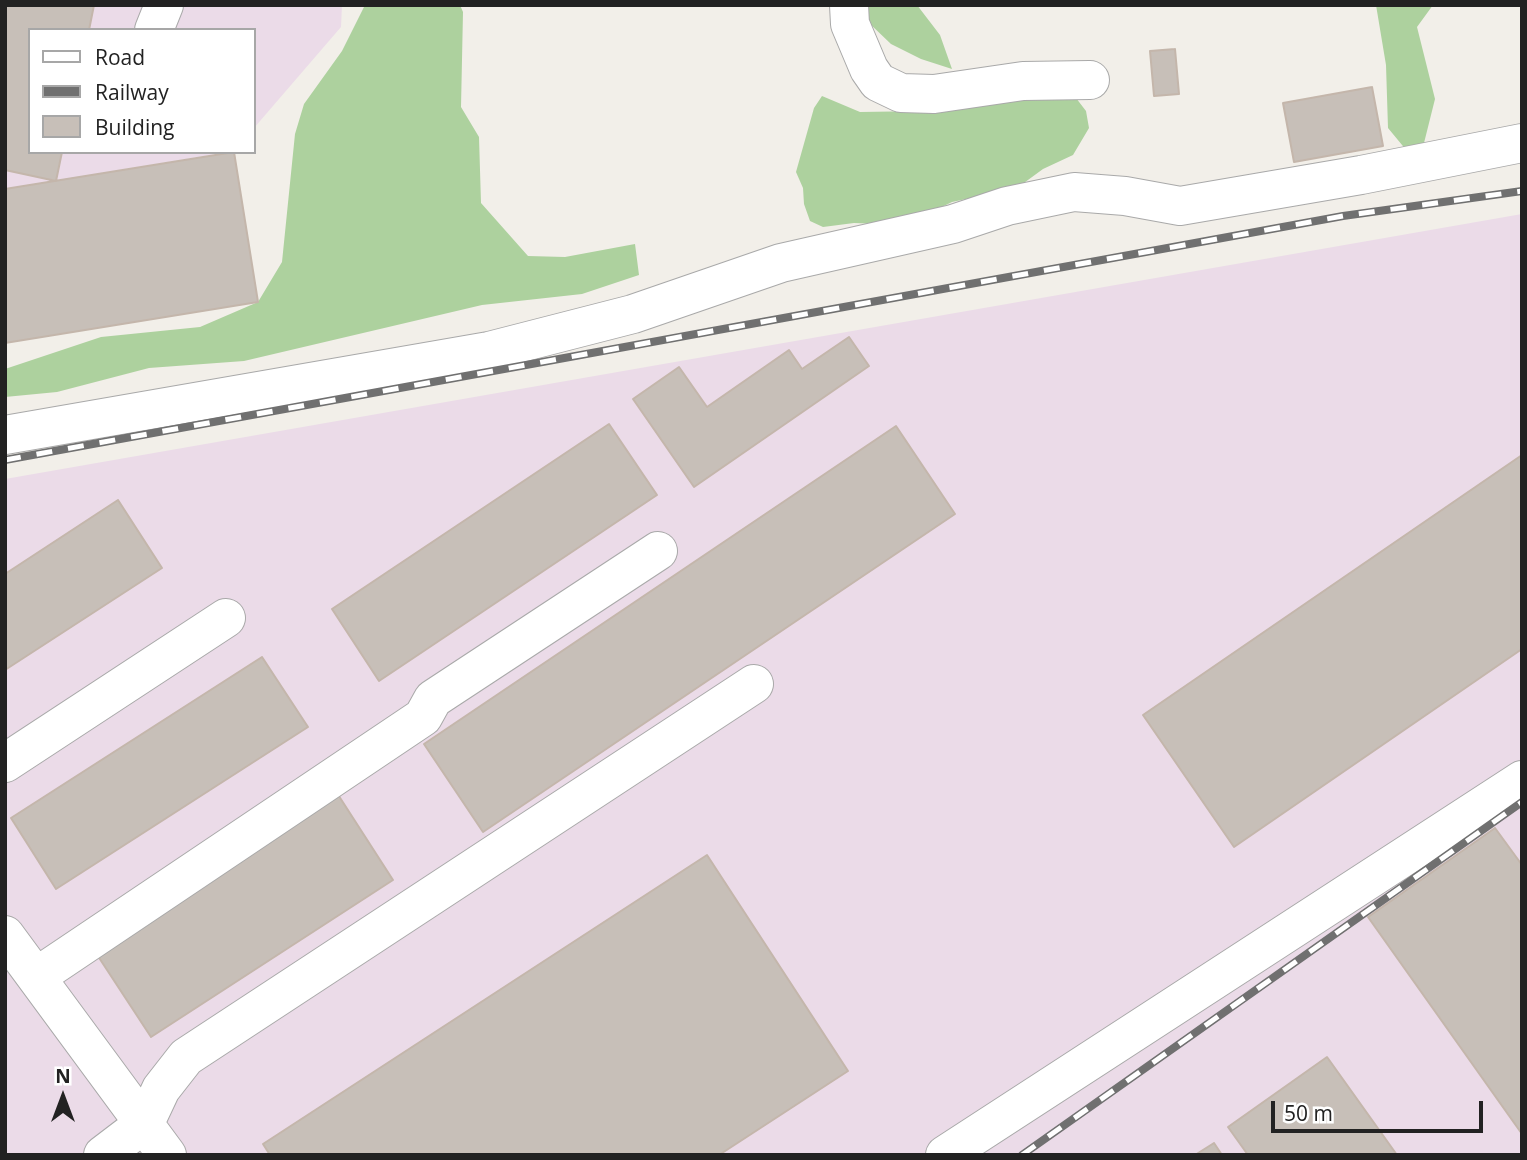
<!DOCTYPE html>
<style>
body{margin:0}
#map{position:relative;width:1527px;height:1160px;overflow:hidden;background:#f2efe9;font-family:"Open Sans",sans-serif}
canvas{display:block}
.frame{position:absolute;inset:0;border:7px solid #222;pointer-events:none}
.legend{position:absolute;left:28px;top:28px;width:228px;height:126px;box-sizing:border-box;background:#fff;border:2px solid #a7a7a7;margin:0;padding:9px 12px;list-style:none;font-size:21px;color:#222}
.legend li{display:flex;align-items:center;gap:14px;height:35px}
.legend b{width:35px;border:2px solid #a7a7a7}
.north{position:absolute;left:28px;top:1062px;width:70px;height:70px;-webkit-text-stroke:5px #fff;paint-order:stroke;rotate:0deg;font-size:19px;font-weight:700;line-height:28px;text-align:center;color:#222}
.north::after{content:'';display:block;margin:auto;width:24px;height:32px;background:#222;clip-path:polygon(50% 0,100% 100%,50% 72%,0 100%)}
.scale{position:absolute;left:1271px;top:1101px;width:212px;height:32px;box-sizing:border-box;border:4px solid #222;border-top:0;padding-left:9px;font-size:21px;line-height:24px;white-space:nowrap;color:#222;-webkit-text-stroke:5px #fff;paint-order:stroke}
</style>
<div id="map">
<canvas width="1527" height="1160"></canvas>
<div class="frame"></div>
<ul class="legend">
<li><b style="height:9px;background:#fff"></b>Road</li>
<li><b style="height:9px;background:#707070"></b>Railway</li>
<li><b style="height:19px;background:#c7bfb8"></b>Building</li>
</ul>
<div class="north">N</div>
<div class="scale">50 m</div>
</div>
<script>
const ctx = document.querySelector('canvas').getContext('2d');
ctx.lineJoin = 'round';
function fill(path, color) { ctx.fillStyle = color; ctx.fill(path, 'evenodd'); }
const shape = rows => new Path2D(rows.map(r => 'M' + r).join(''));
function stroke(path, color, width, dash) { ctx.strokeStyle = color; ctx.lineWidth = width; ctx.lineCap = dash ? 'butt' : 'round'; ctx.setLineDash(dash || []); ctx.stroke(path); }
fill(shape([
 [5,5,342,5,341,27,254,128,254,30,30,30,30,152,229,152,5,189],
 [1522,214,1522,1155,5,1155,5,479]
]), '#ebdbe8');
fill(shape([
 [365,5,460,5,463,12,461,107,479,137,481,203,528,256,565,257,635,244,639,275,582,294,482,305,244,361,149,368,57,392,5,397,5,369,101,337,200,327,258,302,282,262,295,134,304,104,342,51],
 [866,5,917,5,940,35,952,69,921,59,891,44,869,23],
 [1376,5,1433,5,1417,27,1435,99,1423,147,1407,151,1388,128,1386,65],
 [977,95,1076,98,1086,111,1089,128,1073,155,1043,169,1017,188,952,202,905,225,854,223,823,227,810,221,804,204,803,188,796,172,814,108,822,96,860,112,925,111]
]), '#add19e');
const building = shape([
 [5,5,94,5,89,30,30,30,30,152,62,152,56,181,5,170,5,5],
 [1175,49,1179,94,1154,96,1150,51,1175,49],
 [1372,87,1383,146,1294,162,1283,103,1372,87],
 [234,152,258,302,5,343,5,189,234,152],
 [849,337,869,366,694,487,633,399,679,367,707,407,789,350,802,369,849,337],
 [609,424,657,495,379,681,332,609,609,424],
 [896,426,955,514,483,832,424,744,896,426],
 [1522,455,1522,649,1234,847,1143,715,1522,455],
 [118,500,162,568,5,670,5,574,118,500],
 [262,657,308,727,56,889,11,818,262,657],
 [335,790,393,880,151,1037,92,947,335,790],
 [1495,828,1522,865,1522,1134,1368,917,1495,828],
 [707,855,848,1071,719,1155,270,1155,263,1144,707,855],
 [1327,1057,1397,1155,1248,1155,1228,1127,1327,1057],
 [1214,1143,1222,1155,1195,1155,1214,1143]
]);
fill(building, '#c7bfb8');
stroke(building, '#c4b6ab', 2);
const minor = shape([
 [849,5,850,24,869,69,878,82,901,93,934,94,1023,81,1090,80],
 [154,30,164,5],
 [5,435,489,351,633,314,781,263,953,224,1007,206,1074,192,1125,196,1180,206,1361,175,1522,143],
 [5,763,226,618],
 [5,935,167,1155],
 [36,977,423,717,433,699,658,551],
 [103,1155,145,1123,161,1089,186,1057,754,684],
 [945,1155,1522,780]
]);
stroke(minor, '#a9a9a9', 40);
stroke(minor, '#fff', 38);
const rail = shape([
 [5,460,1343,216,1522,191],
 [1022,1155,1522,802]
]);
stroke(rail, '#707070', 8);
stroke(rail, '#fff', 5, [16]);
</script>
